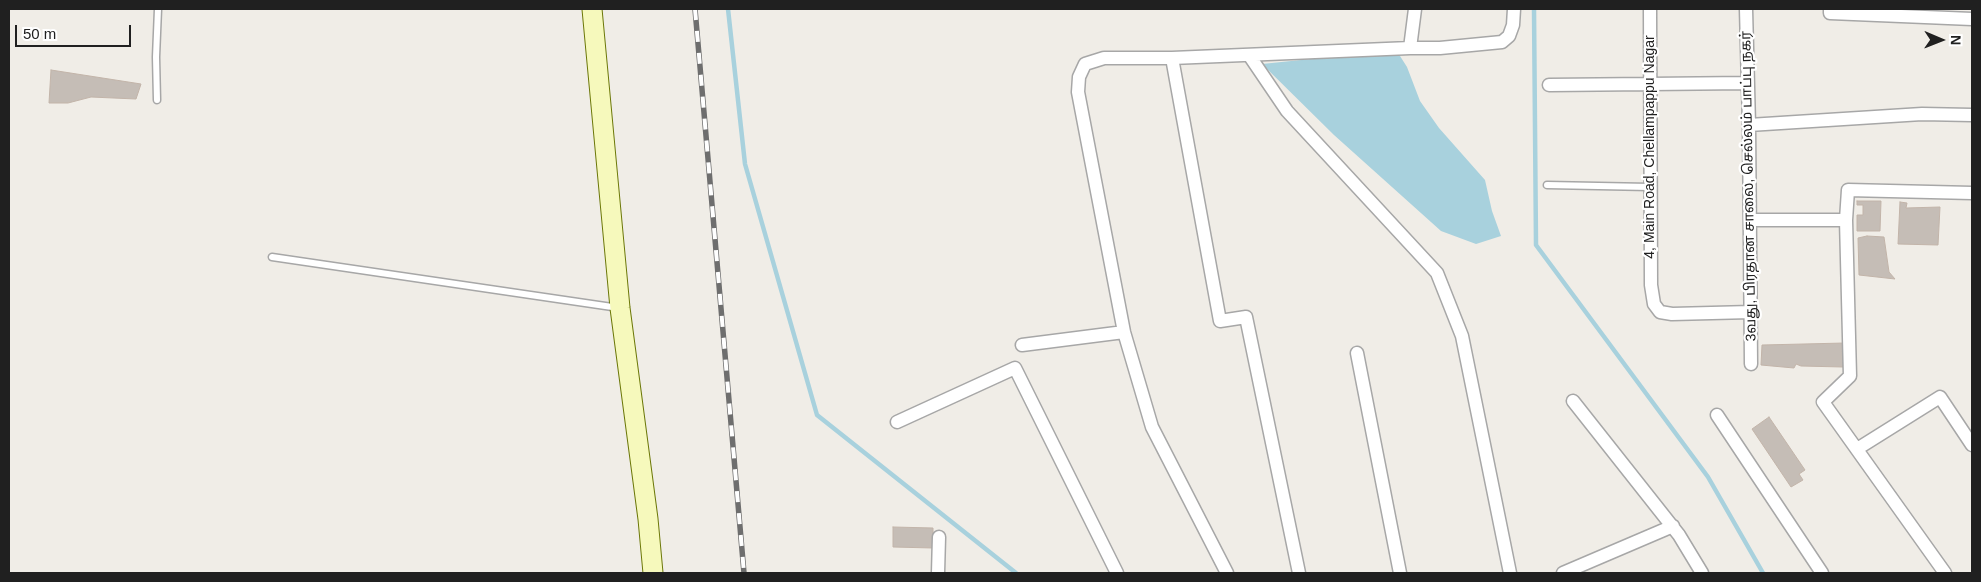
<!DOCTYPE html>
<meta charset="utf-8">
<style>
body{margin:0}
#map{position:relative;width:1981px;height:582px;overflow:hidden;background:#f0ede7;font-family:Helvetica,sans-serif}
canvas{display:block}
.frame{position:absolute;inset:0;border:10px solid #202020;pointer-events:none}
.north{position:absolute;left:1916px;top:15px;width:50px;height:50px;-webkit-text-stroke:4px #fff;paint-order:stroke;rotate:91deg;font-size:14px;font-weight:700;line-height:20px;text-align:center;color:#202020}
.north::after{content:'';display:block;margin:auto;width:18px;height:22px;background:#202020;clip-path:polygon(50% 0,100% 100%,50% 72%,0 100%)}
.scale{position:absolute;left:15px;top:25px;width:116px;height:22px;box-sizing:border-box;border:2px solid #202020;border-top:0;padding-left:6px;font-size:15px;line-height:18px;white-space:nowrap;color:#202020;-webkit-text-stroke:4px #fff;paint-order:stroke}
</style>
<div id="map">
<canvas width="1981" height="582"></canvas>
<div class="frame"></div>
<div class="north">N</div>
<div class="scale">50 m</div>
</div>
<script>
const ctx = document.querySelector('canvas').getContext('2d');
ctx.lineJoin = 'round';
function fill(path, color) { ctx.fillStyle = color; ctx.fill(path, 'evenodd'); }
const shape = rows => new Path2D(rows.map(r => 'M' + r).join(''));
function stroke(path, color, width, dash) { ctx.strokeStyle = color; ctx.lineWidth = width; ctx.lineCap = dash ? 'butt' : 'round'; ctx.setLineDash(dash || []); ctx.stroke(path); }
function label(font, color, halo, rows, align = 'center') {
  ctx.font = font + ' Helvetica,"Noto Sans Tamil",sans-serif'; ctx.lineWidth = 4.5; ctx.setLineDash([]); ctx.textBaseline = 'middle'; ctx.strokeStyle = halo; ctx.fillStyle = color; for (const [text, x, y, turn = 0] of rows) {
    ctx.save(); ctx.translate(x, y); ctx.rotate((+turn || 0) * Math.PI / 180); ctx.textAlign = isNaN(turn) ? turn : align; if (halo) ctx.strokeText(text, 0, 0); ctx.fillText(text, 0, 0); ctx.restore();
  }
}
fill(shape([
 [1340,56,1400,56,1407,67,1420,101,1439,128,1485,180,1492,211,1501,236,1476,244,1441,231,1334,135,1262,64]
]), '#a8d1dd');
stroke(shape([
 [728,9,745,164,817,415,1016,573],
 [1534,9,1536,245,1708,477,1763,573]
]), '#a8d1dd', 4.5);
const building = shape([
 [51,70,141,84,136,99,91,97,68,103,49,103,51,70],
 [1857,201,1881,201,1880,231,1857,231,1857,215,1863,215,1863,205,1857,205,1857,201],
 [1900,202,1907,203,1906,208,1940,207,1938,245,1898,244,1900,202],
 [1867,236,1884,237,1889,272,1895,279,1859,275,1858,238,1867,236],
 [1845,343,1843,367,1801,366,1796,364,1794,368,1761,365,1762,345,1845,343],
 [1769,417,1805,470,1799,474,1803,480,1791,487,1752,429,1769,417],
 [893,527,933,528,933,548,893,547,893,527]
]);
fill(building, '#c5bdb6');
stroke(building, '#c2b4a9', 1);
const lane = shape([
 [157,100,156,57,158,9],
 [1547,185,1650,187],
 [272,257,619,308]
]);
const street = shape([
 [1650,9,1651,285,1654,304,1660,312,1672,314,1751,312],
 [1746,9,1749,125,1751,364],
 [1830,9,1830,13,1972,19],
 [1410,48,1415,9],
 [1249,55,1287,111,1437,273,1462,336,1510,573],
 [1172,58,1220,321,1246,317,1299,573],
 [1549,85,1748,83],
 [1749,125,1922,114,1972,115],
 [1750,220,1846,220],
 [1022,345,1124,332],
 [1357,353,1400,573],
 [1573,401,1679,535,1702,573],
 [1717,415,1822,573],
 [897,422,1015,368,1117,573],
 [1857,449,1940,397,1972,445],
 [938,573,939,537],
 [1227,573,1152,427,1124,332,1078,92,1079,77,1085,64,1104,58,1172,58,1410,48,1440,48,1502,42,1509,36,1513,25,1514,9],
 [1563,573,1673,526],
 [1945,573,1823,402,1850,376,1846,220,1848,190,1972,193]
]);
const secondary = shape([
 [592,9,620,308,648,519,653,573]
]);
stroke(lane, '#a7a7a7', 9);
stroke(street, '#a7a7a7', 15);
stroke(secondary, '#6b7707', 21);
stroke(lane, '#fff', 6);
stroke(street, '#fff', 12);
stroke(secondary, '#f6f9bc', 19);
const rail = shape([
 [695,9,744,573]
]);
stroke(rail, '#6e6e6e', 5.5);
stroke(rail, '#fff', 4, [11]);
label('14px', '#202020', '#fff', [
 ["4, Main Road, Chellampappu Nagar",1650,147,-90],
 ["3வது, பிரதான சாலை, செல்லம் பாப்பு நகர்",1749,186,-91]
]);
</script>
